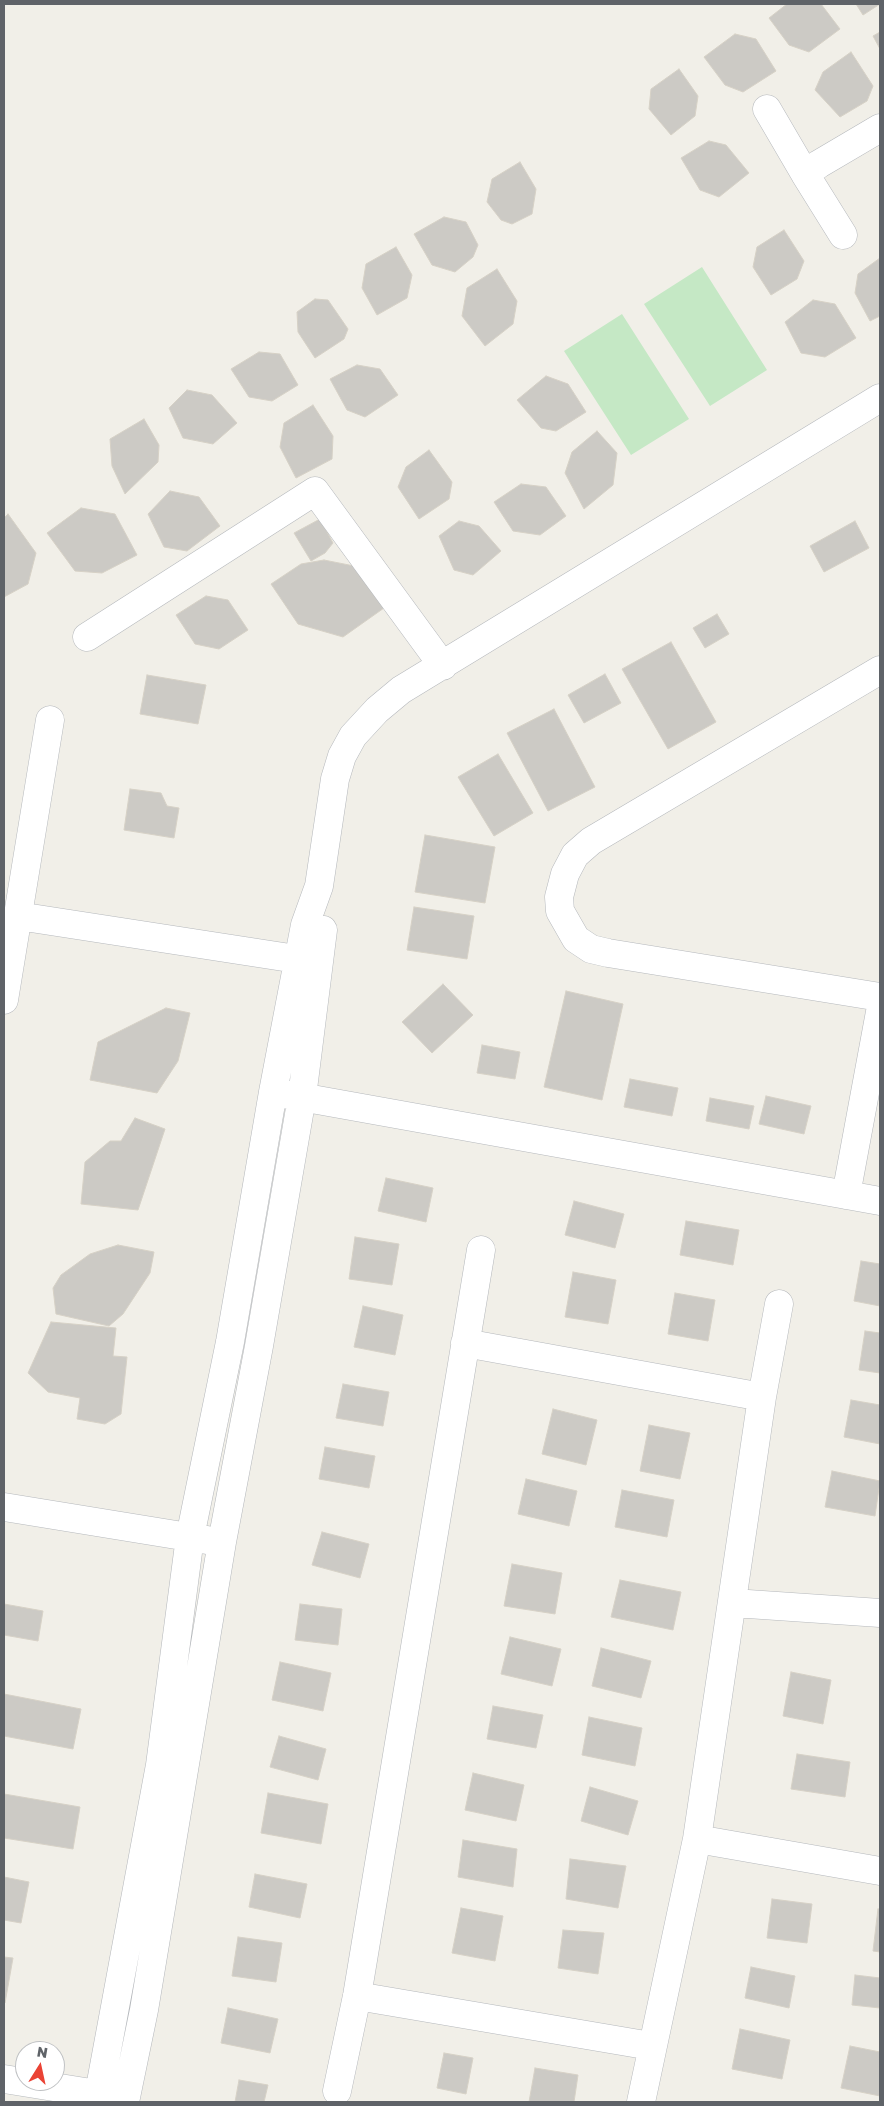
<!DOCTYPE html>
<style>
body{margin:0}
#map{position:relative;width:884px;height:2106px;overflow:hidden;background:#f1efe8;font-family:"Golos Text",sans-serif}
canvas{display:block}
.frame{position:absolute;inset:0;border:5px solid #5f6368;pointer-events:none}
.north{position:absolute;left:15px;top:2041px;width:50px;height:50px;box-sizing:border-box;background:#fff;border:1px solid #bfc1c3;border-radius:50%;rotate:10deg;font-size:14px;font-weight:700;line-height:20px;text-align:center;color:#5f6368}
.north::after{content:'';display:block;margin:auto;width:18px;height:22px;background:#ea4335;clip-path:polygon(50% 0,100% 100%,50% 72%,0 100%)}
</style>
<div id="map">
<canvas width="884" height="2106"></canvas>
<div class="frame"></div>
<div class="north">N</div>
</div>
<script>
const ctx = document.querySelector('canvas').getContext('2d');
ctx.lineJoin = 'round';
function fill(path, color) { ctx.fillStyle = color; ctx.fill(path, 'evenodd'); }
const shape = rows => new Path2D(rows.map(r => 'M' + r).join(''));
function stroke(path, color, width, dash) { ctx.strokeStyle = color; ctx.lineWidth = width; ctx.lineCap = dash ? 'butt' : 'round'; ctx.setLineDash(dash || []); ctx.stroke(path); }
fill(shape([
 [702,267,767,370,710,406,644,304],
 [622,314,689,419,631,455,564,351]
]), '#c5e8c5');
const building = shape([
 [787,4,821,4,840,29,809,52,789,45,769,18,787,4],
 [856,4,880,4,863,15,856,4],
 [880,32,880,49,873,36,880,32],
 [735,34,756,39,776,71,743,92,725,85,704,57,735,34],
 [851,52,873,86,867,101,840,117,815,90,823,72,851,52],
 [679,69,698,96,695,116,671,135,649,109,651,89,679,69],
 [709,141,726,145,749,173,719,197,700,190,681,158,709,141],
 [520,162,536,189,532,214,512,224,501,220,487,202,492,179,520,162],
 [444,217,466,222,478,245,473,257,455,272,432,265,414,234,444,217],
 [784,230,804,261,797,279,771,295,753,267,757,247,784,230],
 [396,247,412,275,407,298,377,315,362,288,366,264,396,247],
 [880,258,880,316,870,321,855,293,858,274,880,258],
 [497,269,517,301,513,324,485,346,462,316,467,288,497,269],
 [315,299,328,300,348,329,344,339,315,358,298,332,297,312,315,299],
 [813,300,835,304,856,338,825,357,801,353,785,322,813,300],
 [259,352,280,354,298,385,272,401,249,397,231,369,259,352],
 [357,365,380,369,398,395,365,417,347,410,330,379,357,365],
 [546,376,568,384,586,412,556,431,541,428,517,400,546,376],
 [187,390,212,395,237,423,213,444,183,438,169,408,187,390],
 [313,405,333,436,332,459,296,478,280,447,284,423,313,405],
 [144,419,159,445,158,462,125,494,112,466,110,439,144,419],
 [597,431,617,453,613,485,584,509,565,473,572,452,597,431],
 [429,450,452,482,449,499,419,519,398,487,406,467,429,450],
 [521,484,546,487,566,516,540,535,513,531,494,502,521,484],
 [170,491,199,497,220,526,187,551,164,547,148,514,170,491],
 [81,508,115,514,137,555,102,573,75,571,47,533,81,508],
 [8,514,36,553,28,584,4,597,4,518,8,514],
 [320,519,333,543,325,553,311,561,294,533,320,519],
 [459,521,479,526,501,551,473,575,454,570,439,536,459,521],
 [855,521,869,548,824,572,810,546,855,521],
 [324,560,354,566,384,608,343,637,298,624,271,584,301,564,324,560],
 [206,596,228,600,248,630,219,649,195,644,176,615,206,596],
 [717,614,729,634,705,648,693,628,717,614],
 [671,642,716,722,668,749,622,669,671,642],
 [605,674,621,703,584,723,568,695,605,674],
 [147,675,206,685,198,724,140,714,147,675],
 [554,709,595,787,548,811,507,733,554,709],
 [498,754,533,813,494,836,458,777,498,754],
 [130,789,161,793,167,806,179,808,174,838,124,830,130,789],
 [425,835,495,847,485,903,415,892,425,835],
 [414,907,474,916,467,959,407,950,414,907],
 [443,984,473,1015,432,1053,402,1022,443,984],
 [566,991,623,1004,602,1100,544,1087,566,991],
 [166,1008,190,1013,178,1061,157,1093,90,1080,98,1042,166,1008],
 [482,1045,520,1052,515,1079,477,1073,482,1045],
 [630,1079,678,1088,672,1116,624,1107,630,1079],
 [766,1096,811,1106,804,1134,759,1124,766,1096],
 [710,1098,754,1106,749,1129,706,1121,710,1098],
 [135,1118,165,1129,138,1210,81,1204,85,1162,110,1141,121,1141,135,1118],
 [386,1178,433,1188,426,1222,378,1211,386,1178],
 [574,1201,624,1214,615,1248,565,1235,574,1201],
 [686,1221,739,1230,733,1265,680,1255,686,1221],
 [355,1237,399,1244,392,1285,349,1279,355,1237],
 [118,1245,154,1252,150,1273,123,1314,109,1326,56,1314,53,1288,61,1275,90,1254,118,1245],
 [861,1261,880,1264,880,1306,854,1301,861,1261],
 [573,1272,616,1280,608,1324,565,1317,573,1272],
 [675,1293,715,1300,708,1341,668,1334,675,1293],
 [363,1306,403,1315,395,1355,354,1347,363,1306],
 [51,1322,116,1328,113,1356,127,1357,121,1414,105,1424,77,1419,80,1398,48,1392,28,1373,51,1322],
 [865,1331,880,1333,880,1373,859,1370,865,1331],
 [343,1384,389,1392,383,1426,336,1418,343,1384],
 [851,1400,880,1405,880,1444,844,1437,851,1400],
 [553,1409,597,1420,586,1465,542,1454,553,1409],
 [649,1425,690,1433,680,1479,640,1471,649,1425],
 [325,1447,375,1456,369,1488,319,1479,325,1447],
 [832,1471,880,1481,875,1516,825,1507,832,1471],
 [526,1479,577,1491,569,1526,518,1514,526,1479],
 [622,1490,674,1500,667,1537,615,1527,622,1490],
 [322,1532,369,1544,360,1578,312,1565,322,1532],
 [512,1564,562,1573,555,1614,504,1606,512,1564],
 [620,1580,681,1592,673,1630,611,1617,620,1580],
 [4,1604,43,1611,38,1641,4,1635,4,1604],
 [300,1604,342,1609,338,1645,295,1640,300,1604],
 [510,1637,561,1649,552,1686,501,1674,510,1637],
 [601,1648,651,1661,641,1698,592,1686,601,1648],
 [280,1662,331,1673,323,1711,272,1700,280,1662],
 [791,1672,831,1680,823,1724,783,1716,791,1672],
 [4,1694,81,1709,73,1749,4,1736,4,1694],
 [493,1706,543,1715,536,1748,487,1739,493,1706],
 [589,1717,642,1728,635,1766,582,1755,589,1717],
 [279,1736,326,1749,318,1780,270,1767,279,1736],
 [797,1754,850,1762,845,1797,791,1789,797,1754],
 [473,1773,524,1785,516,1821,465,1810,473,1773],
 [590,1787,638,1801,628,1835,581,1821,590,1787],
 [268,1793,328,1804,321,1844,261,1833,268,1793],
 [4,1794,80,1807,73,1849,4,1838,4,1794],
 [463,1840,517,1849,513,1887,458,1877,463,1840],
 [570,1859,626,1866,618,1908,566,1899,570,1859],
 [255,1874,307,1884,300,1918,249,1907,255,1874],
 [4,1877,29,1882,21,1923,4,1920,4,1877],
 [772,1899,812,1904,807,1943,767,1938,772,1899],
 [461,1908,503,1916,495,1961,452,1953,461,1908],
 [878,1909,880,1909,880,1952,873,1951,878,1909],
 [563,1930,604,1933,598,1974,558,1968,563,1930],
 [238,1937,282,1943,276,1982,232,1976,238,1937],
 [4,1957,13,1958,5,2003,4,2002,4,1957],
 [751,1967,795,1976,789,2008,745,1998,751,1967],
 [855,1975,880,1978,880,2008,852,2005,855,1975],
 [228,2008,278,2019,270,2053,221,2043,228,2008],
 [740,2029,790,2040,782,2079,732,2069,740,2029],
 [850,2046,880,2052,880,2096,841,2088,850,2046],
 [444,2053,473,2058,466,2094,437,2088,444,2053],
 [535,2068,578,2075,574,2102,529,2102,535,2068],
 [239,2080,268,2085,264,2102,235,2102,239,2080]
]);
fill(building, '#cccac5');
stroke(building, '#d6d1c6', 1);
const minor = shape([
 [767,109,805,174,819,164,880,128],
 [805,174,843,235],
 [87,637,315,491,443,666],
 [880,670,591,841,575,855,565,874,559,897,560,911,576,939,591,949,608,953,880,997],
 [18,916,316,962],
 [4,1000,50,720],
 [284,1094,880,1201],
 [846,1195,880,1012],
 [465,1343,762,1397],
 [4,1507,207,1540],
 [733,1603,880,1613],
 [697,1839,880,1871],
 [357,1996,651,2046],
 [4,2079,116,2097],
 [337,2091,357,1996,481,1250],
 [100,2102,99,2093,160,1765,190,1537,230,1342,273,1092,305,925,319,886,335,779,342,756,353,736,377,710,401,690,880,398],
 [125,2102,144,2010,222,1542,259,1346,302,1097,323,930],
 [641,2102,697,1839,762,1397,779,1304]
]);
stroke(minor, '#b5b8bc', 29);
stroke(minor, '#fff', 28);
</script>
